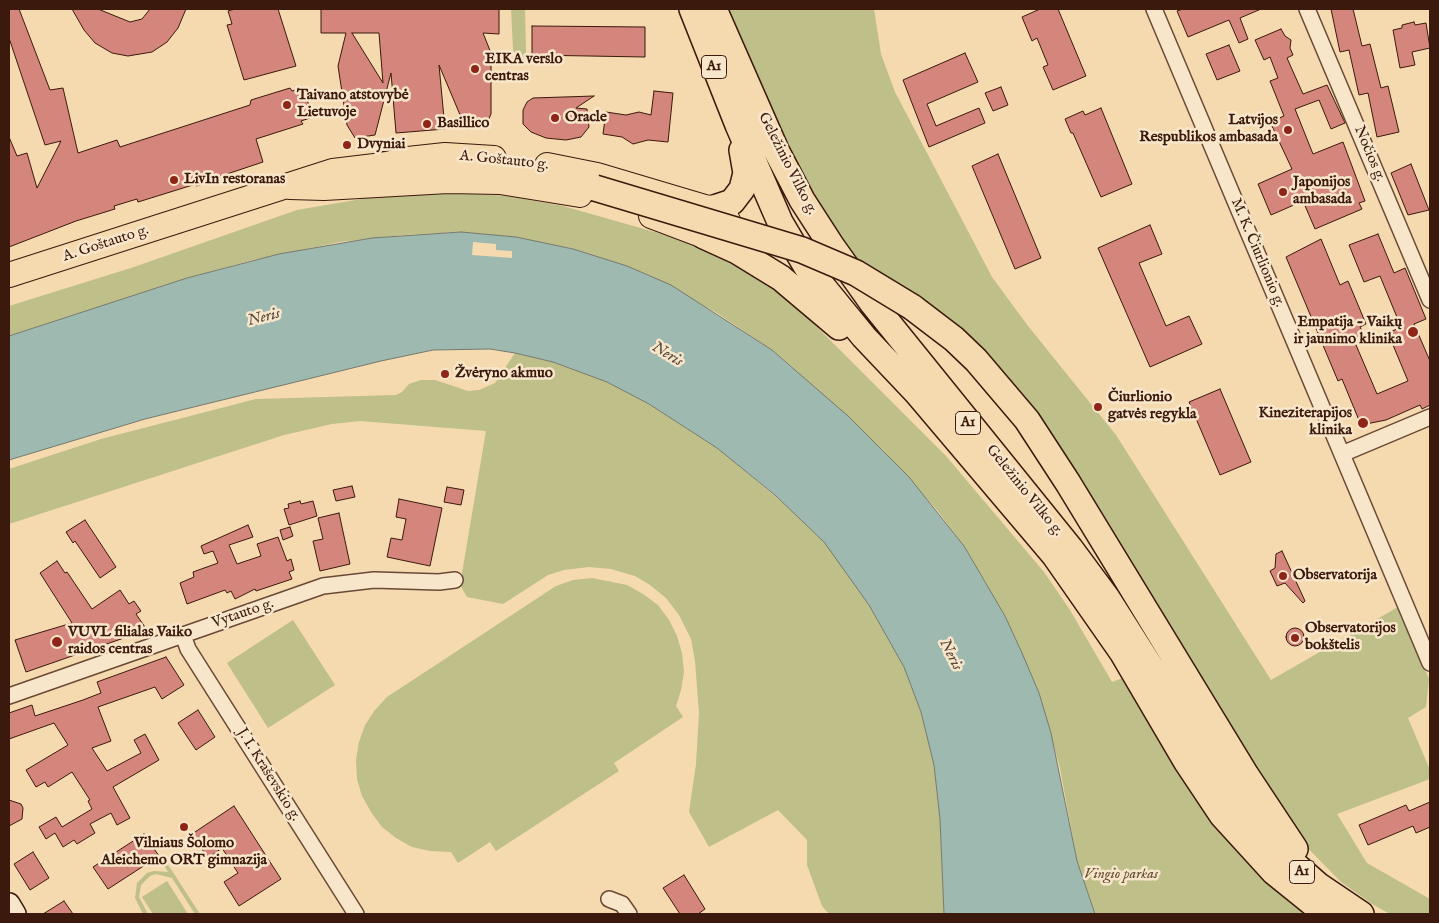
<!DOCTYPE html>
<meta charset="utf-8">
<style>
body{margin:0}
#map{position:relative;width:1439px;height:923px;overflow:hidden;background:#f5d9af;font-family:"IM FELL English",serif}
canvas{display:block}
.frame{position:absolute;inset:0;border:10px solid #3b190c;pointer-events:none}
</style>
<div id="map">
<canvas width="1439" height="923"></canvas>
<div class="frame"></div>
</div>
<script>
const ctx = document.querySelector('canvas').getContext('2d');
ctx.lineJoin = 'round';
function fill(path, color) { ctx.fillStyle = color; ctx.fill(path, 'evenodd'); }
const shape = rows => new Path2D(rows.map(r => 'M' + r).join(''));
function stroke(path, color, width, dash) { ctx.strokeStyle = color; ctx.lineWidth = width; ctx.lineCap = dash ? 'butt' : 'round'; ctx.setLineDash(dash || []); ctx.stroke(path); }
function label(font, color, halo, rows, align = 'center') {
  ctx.font = font + ' "IM FELL English",serif'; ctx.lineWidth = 5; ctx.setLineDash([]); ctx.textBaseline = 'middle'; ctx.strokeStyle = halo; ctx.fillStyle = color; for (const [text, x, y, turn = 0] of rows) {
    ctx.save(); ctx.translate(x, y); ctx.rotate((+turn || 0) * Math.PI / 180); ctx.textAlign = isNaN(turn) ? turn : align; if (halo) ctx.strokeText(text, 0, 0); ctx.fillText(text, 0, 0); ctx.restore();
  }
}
fill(shape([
 [511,9,525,9,526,52,522,65,517,63,513,49],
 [729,9,874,9,881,54,895,92,992,277,1028,326,1116,435,1271,680,1398,607,1429,679,1426,707,1408,718,1430,770,1430,779,1337,814,1367,863,1430,899,1430,914,1390,914,1372,904,1341,882,1294,834,1053,443,916,295,849,254,819,206,784,134],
 [449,192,507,196,563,206,658,233,705,249,769,285,794,304,946,456,1044,572,1070,610,1112,682,1123,678,1205,811,1229,842,1255,870,1308,914,1095,914,1077,861,1060,768,1039,693,1005,616,964,546,937,510,883,450,790,365,772,350,717,313,650,276,573,249,516,237,461,232,404,235,340,242,249,261,187,278,9,336,9,306,131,268,297,210,391,194],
 [515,353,553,362,607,382,649,404,717,448,800,517,824,542,847,572,869,605,904,667,921,712,934,765,940,819,944,914,829,914,822,906,807,865,807,840,778,810,709,847,689,812,696,764,699,713,695,661,691,639,679,615,666,598,650,585,635,576,611,569,589,567,564,570,548,575,503,604,467,597,460,585,486,431,360,421,332,424,284,435,9,524,9,469,101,439,256,399,396,395,402,392,409,384,421,380,435,380,468,391,479,390,495,383],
 [592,578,627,585,643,594,658,605,669,620,677,636,682,653,684,672,681,690,676,706,683,717,614,763,619,771,496,851,490,842,458,863,451,852,430,851,412,847,396,838,382,827,371,812,362,796,357,779,356,760,359,742,365,725,375,710,387,697,556,586,573,580],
 [293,620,335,685,268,728,227,663],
 [165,860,200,914,195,914,172,878,156,874,150,876,141,885,139,897,148,914,143,914,135,898,137,883,147,873,154,871,168,872,162,862],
 [167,881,188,914,153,914,142,897]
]), '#bebf89');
const water = shape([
 [461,232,516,237,573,249,627,266,671,285,772,350,848,416,909,477,964,546,1005,616,1022,653,1039,693,1051,733,1077,861,1095,914,944,914,940,819,934,765,921,712,904,667,869,605,824,542,776,496,717,448,649,404,607,382,553,362,515,353,490,349,433,350,381,361,145,419,9,460,9,336,187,278,279,254,372,238,461,232]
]);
fill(water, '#9db9b0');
stroke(water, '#76796e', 1);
fill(shape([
 [473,242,496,244,496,250,512,251,512,258,472,255]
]), '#f5d9af');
const building = shape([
 [9,9,19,9,50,90,63,88,78,153,117,140,120,147,250,105,251,100,290,88,292,91,303,88,313,117,301,121,303,124,256,139,263,162,206,181,207,183,196,186,196,184,138,202,137,199,114,206,115,209,76,221,9,247,9,137,17,156,27,153,37,188,61,141,45,145,9,38,9,9],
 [72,9,98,9,130,22,142,19,150,9,186,9,178,28,167,42,152,52,128,56,112,53,95,43,84,30,72,9],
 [235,9,278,9,296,66,244,80,227,25,232,24,228,11,235,9],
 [321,9,499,9,499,34,483,33,491,53,491,114,485,128,466,129,439,65,445,129,396,133,391,73,375,135,355,138,347,125,338,66,346,33,321,33,321,9],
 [352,33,379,33,383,83,352,33],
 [1040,9,1058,9,1086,76,1053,90,1043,67,1048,65,1037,38,1032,41,1022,17,1040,9],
 [1183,9,1261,9,1240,18,1248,39,1239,43,1229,20,1188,37,1177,11,1183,9],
 [1331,9,1353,9,1362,46,1370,44,1381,88,1388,86,1399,132,1377,137,1368,93,1359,95,1349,50,1340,52,1331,9],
 [1414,22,1415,25,1426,23,1430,48,1412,52,1415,65,1400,68,1393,30,1402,28,1402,25,1414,22],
 [532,26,645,27,645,57,532,55,532,26],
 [1281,29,1285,36,1291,40,1290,48,1293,55,1287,58,1303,94,1327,85,1345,123,1331,129,1319,100,1295,109,1313,154,1343,142,1365,201,1359,203,1362,209,1315,229,1303,201,1271,215,1258,184,1292,169,1270,122,1284,116,1270,81,1278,78,1270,57,1264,60,1255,40,1281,29],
 [1229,45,1240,71,1217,80,1206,54,1229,45],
 [965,53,978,82,927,104,936,126,979,108,985,123,929,147,903,80,965,53],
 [1001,87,1008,105,993,111,985,93,1001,87],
 [654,91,673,93,668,142,648,140,633,144,622,137,603,134,606,112,626,115,639,112,651,115,654,91],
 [594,96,576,108,587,109,589,127,581,137,566,140,546,138,531,132,523,124,523,110,527,102,533,98,594,96],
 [1101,108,1132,184,1101,197,1073,133,1071,133,1065,119,1083,111,1085,115,1101,108],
 [998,154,1041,258,1015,269,972,166,998,154],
 [1411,164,1429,210,1408,215,1391,173,1411,164],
 [1150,225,1162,254,1139,263,1166,326,1189,316,1202,344,1150,367,1098,248,1150,225],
 [1378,234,1394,273,1405,268,1426,319,1414,324,1430,361,1430,405,1422,409,1420,405,1386,420,1361,425,1342,379,1338,381,1286,257,1321,239,1340,285,1348,281,1366,324,1360,327,1364,334,1353,338,1377,394,1408,381,1388,333,1401,327,1380,276,1364,282,1349,245,1378,234],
 [1220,389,1251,462,1220,475,1189,402,1220,389],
 [352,486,355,497,336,501,333,490,352,486],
 [447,487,464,490,461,505,444,502,447,487],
 [399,499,442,508,430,566,387,557,391,538,402,540,406,519,396,517,399,499],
 [300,501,301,504,313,501,317,516,289,525,284,509,289,508,288,504,300,501],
 [339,513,350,564,320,571,313,541,323,539,318,518,339,513],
 [85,520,116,567,100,578,75,541,73,543,66,532,85,520],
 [248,525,253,537,229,545,237,564,261,556,257,544,278,537,287,561,291,559,294,570,289,572,292,579,256,591,255,589,235,599,231,591,227,593,225,590,187,604,180,583,194,577,193,572,218,563,213,551,204,554,201,546,248,525],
 [290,527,293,536,283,540,280,530,290,527],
 [1282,551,1305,601,1303,603,1285,583,1277,586,1270,571,1275,568,1276,554,1282,551],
 [57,561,65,573,67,572,92,609,120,590,129,604,134,601,141,611,136,614,147,630,26,672,15,640,72,623,40,573,57,561],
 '1286 637a9 9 0 1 1 18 0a9 9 0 1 1-18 0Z',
 [166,657,184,685,162,699,155,687,98,707,111,741,92,748,107,771,141,753,134,740,145,734,159,760,113,787,130,818,117,825,111,813,90,824,95,833,77,844,74,840,63,847,55,833,46,839,39,827,56,817,62,827,92,809,88,801,90,800,72,772,48,787,45,782,36,787,26,770,68,745,54,723,9,739,9,713,32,705,35,716,83,700,101,693,97,682,166,657],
 [198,710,215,737,196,750,178,723,198,710],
 [9,800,21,804,23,808,22,819,9,826,9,800],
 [1430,802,1430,827,1416,833,1413,826,1368,845,1359,825,1406,805,1409,811,1430,802],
 [234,806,281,879,239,906,224,882,238,873,222,848,208,858,192,834,234,806],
 [144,834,159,856,108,889,93,867,144,834],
 [33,852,49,878,30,890,14,864,33,852],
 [684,875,705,909,698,914,680,914,663,888,684,875],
 [64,901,73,914,43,914,64,901]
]);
fill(building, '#d4857c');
stroke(building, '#3b190c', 1);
const minor = shape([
 [1154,9,1430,663],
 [1307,9,1430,300],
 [1342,454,1430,417],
 [183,635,188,649,356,914],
 [9,696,323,586,374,580,439,582,455,580],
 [609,899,622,904,629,914]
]);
const secondary = shape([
 [9,904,15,914]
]);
const primary = shape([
 [547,165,597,175,708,208,717,207,726,216,729,223,727,230,723,233,704,236,651,216],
 [290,187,324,188,448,181,500,182,580,195],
 [9,275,333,171,383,165,408,159,445,155,494,158]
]);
const trunk = shape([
 [692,9,738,125,780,222,806,266,864,337,917,393,1055,556,1122,652,1186,761,1222,815,1274,872,1326,914],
 [714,9,776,150,802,200,831,245,873,304,1070,548,1107,598,1232,795,1252,820,1275,847,1318,885,1361,914],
 [383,165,404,168,481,169,514,172,548,176,595,188],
 [717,207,732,202,742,189,746,173,742,150],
 [704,236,737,251,781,278,839,327],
 [912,307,954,339,976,360,1027,420,1068,483,1246,775,1295,849]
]);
stroke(minor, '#6a4935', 18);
stroke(secondary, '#3b190c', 24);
stroke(primary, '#3b190c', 26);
stroke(trunk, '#3b190c', 28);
stroke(minor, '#f8e6cb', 15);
stroke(secondary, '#f8e6cb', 21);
stroke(primary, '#f5d9af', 24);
stroke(trunk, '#f5d9af', 25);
const trunkBridge = shape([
 [595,188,802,250,856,273,912,307]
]);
stroke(trunkBridge, '#3b190c', 28, []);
stroke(trunkBridge, '#f5d9af', 25);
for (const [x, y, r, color] of [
 [475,69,5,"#8f2418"],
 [287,105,5,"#8f2418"],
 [555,118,5,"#8f2418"],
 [427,124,5,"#8f2418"],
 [1288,130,5,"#8f2418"],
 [347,145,5,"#8f2418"],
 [174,180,5,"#8f2418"],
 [1283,192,5,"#8f2418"],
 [1413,332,6,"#8f2418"],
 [445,374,5,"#8f2418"],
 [1098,407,5,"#8f2418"],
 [1363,423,6,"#8f2418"],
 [1283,576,5,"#8f2418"],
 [1295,638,5,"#8f2418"],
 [57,642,6,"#8f2418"],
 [184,827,5,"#8f2418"]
]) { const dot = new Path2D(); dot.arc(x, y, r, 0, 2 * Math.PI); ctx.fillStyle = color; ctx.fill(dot); stroke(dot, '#f8e6cb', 2); }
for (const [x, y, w] of [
 [714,67,25],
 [968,423,25],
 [1302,872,25]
]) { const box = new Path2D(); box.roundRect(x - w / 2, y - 11.5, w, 23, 4); ctx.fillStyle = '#f8e6cb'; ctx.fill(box); stroke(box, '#3b190c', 1); }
label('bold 14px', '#3b190c', null, [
 ["A1",714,67],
 ["A1",968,423],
 ["A1",1302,872]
]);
label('bold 15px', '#3b190c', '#f8e6cb', [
 ["EIKA verslo",485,60],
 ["centras",485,77],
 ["Taivano atstovybė",297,96],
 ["Lietuvoje",297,113],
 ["Oracle",565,118],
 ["Latvijos",1278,121,"right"],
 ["Respublikos ambasada",1278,138,"right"],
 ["Basillico",437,124],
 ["Dvyniai",357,145],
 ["LivIn restoranas",184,180],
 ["Japonijos",1293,183],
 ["ambasada",1293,200],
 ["Empatija - Vaikų",1402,323,"right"],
 ["ir jaunimo klinika",1402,340,"right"],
 ["Žvėryno akmuo",455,374],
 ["Čiurlionio",1108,398],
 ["gatvės regykla",1108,415],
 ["Kineziterapijos",1352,414,"right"],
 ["klinika",1352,431,"right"],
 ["Observatorija",1293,576],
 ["Observatorijos",1305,629],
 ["bokštelis",1305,646],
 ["VUVL filialas Vaiko",68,633],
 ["raidos centras",68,650],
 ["Vilniaus Šolomo",184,844,"center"],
 ["Aleichemo ORT gimnazija",184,861,"center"]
], 'left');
label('15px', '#3b190c', '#f8e6cb', [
 ["Nočios g.",1369,154,67],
 ["A. Goštauto g.",504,161,6],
 ["Geležinio Vilko g.",787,164,63],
 ["A. Goštauto g.",106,244,-18],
 ["M. K. Čiurlionio g.",1257,253,67],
 ["Geležinio Vilko g.",1024,491,51],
 ["Vytauto g.",243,614,-19],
 ["J. I. Kraševskio g.",268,775,58]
]);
label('italic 15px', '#624b32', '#f8e6cb', [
 ["Vingio parkas",1121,875]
]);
label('italic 16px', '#58493d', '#f8e6cb', [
 ["Neris",264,318,-14],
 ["Neris",667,355,31],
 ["Neris",950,655,63]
]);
</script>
